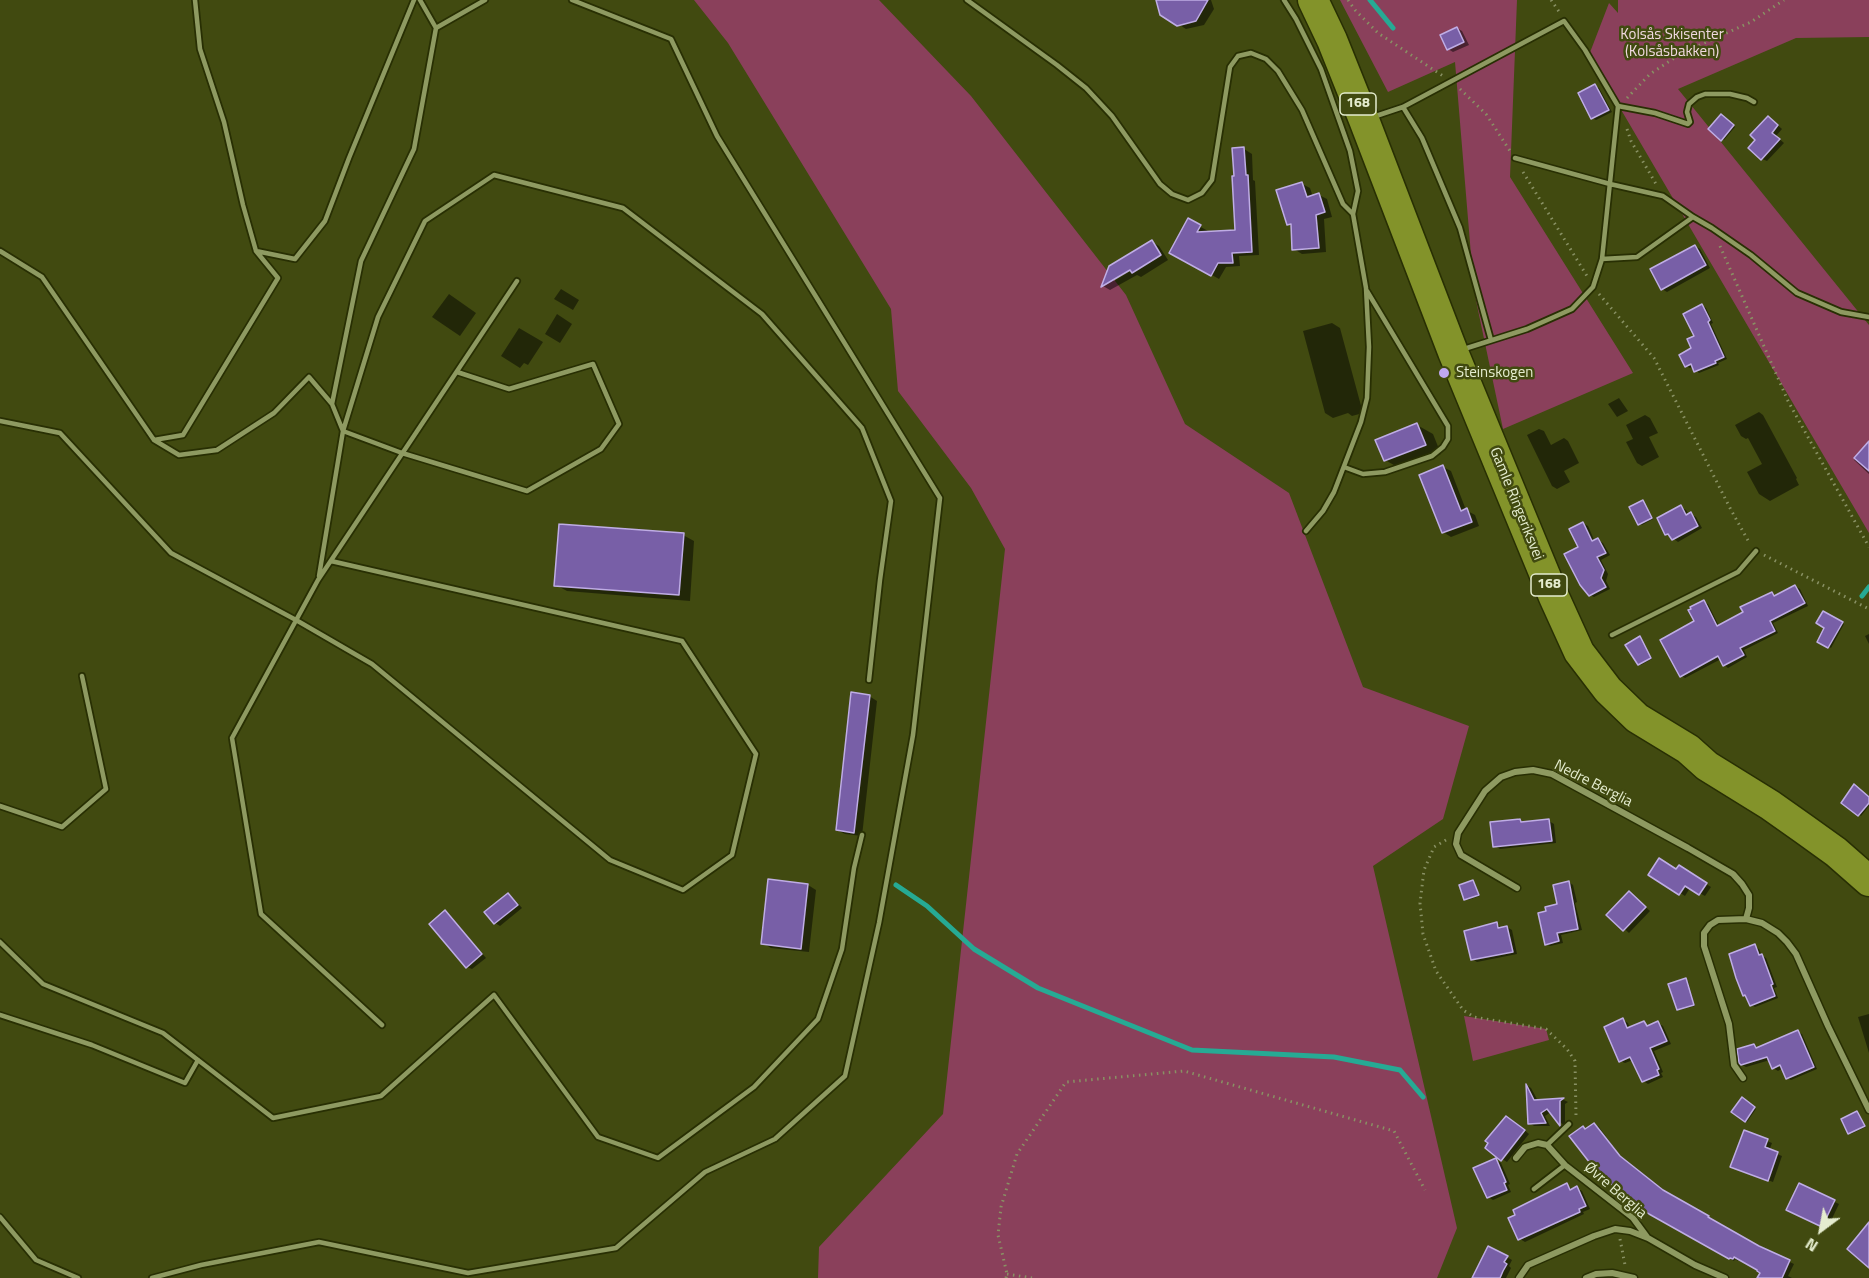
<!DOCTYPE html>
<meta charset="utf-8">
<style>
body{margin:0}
#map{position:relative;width:1869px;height:1278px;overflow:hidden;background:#414a10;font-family:"Titillium Web",sans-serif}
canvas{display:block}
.north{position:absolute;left:1791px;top:1200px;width:60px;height:60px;-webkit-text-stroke:4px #414a10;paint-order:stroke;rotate:212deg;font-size:16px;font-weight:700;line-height:24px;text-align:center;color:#e5edcf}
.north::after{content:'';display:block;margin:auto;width:21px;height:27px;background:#e5edcf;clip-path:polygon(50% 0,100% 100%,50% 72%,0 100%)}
</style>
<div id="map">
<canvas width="1869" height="1278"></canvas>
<div class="north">N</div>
</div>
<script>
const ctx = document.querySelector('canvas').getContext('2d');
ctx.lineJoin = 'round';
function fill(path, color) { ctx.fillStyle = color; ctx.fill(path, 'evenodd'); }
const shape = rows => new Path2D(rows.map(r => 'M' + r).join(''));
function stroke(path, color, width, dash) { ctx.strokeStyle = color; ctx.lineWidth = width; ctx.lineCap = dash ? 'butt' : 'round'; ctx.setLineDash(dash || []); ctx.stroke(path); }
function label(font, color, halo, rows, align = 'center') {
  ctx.font = font + ' "Titillium Web",sans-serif'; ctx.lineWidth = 5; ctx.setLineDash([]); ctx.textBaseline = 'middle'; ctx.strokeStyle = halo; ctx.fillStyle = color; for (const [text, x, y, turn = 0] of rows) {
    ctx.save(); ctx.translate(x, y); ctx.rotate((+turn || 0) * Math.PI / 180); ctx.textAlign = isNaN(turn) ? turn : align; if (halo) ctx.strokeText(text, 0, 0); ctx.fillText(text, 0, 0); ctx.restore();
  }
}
fill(shape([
 [694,0,879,0,971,96,1126,295,1185,424,1289,493,1363,687,1469,726,1443,819,1373,866,1457,1228,1437,1278,818,1278,819,1247,943,1114,1005,549,971,488,898,391,891,309,728,43],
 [1340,0,1517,0,1510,177,1633,373,1503,429,1474,291,1455,62,1388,92],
 [1618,0,1869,0,1869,37,1796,38,1678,89,1869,325,1869,533,1589,55,1609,3,1618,13],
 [1464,1016,1546,1029,1549,1040,1473,1061]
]), '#8a405b');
fill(shape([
 [1158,0,1211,0,1214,9,1204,25,1186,29,1162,14],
 [1457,28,1462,31,1469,45,1453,52,1448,49],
 [1595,86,1599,88,1612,112,1596,120,1592,118],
 [1723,117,1735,127,1724,140,1722,139],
 [1773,121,1782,129,1776,136,1784,143,1767,161,1762,159],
 [1244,149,1252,154,1253,180,1255,181,1259,255,1239,256,1240,266,1226,267,1219,279,1171,252,1188,220,1208,231,1207,233,1237,232,1235,177],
 [1302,184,1310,188,1313,197,1319,195,1327,199,1332,217,1324,219,1326,252,1302,254,1294,249,1292,226,1288,224],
 [1152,242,1159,246,1168,260,1141,277,1137,275,1110,290,1103,286,1110,267],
 [1136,264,1137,267,1114,281,1114,278],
 [1695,246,1700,249,1710,268,1667,292,1662,289],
 [561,289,579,300,573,310,554,299],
 [449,294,476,313,460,336,432,317],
 [1702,305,1706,308,1713,323,1711,324,1727,359,1718,363,1719,365,1699,373,1693,367,1690,368,1686,366,1693,348],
 [557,314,572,324,560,343,545,334],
 [1332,323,1340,328,1363,413,1352,416,1348,413,1333,418,1325,413,1303,331],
 [519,328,543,342,528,365,524,363,520,368,501,356],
 [1619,398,1628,411,1617,417,1608,404],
 [1759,412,1763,415,1797,478,1796,479,1799,485,1770,501,1759,494,1747,472,1762,464,1748,438,1746,439,1741,436,1735,425],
 [1645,415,1650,418,1658,433,1649,437,1659,457,1642,466,1637,463,1626,442,1633,439,1626,425],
 [1417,425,1433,434,1441,454,1401,469,1385,460],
 [1539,429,1544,431,1551,445,1564,438,1568,441,1579,463,1564,471,1570,482,1557,489,1552,486,1527,435],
 [1866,446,1869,448,1869,474,1854,460],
 [1443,467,1451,471,1466,510,1475,515,1479,526,1451,537,1443,532],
 [1643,501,1653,519,1642,525,1640,524],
 [1681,507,1686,510,1689,515,1691,514,1696,517,1702,528,1678,542,1667,534],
 [1583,523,1588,526,1595,542,1598,540,1603,543,1610,555,1601,560,1608,574,1606,581,1610,589,1594,597,1590,595,1580,548],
 [683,535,694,541,690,601,567,591,556,585],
 [1795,586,1800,589,1808,606,1773,623,1778,633,1744,650,1747,657,1728,668,1724,665,1721,659,1685,678,1681,676,1704,602,1708,604,1719,626,1745,613,1772,593,1776,596],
 [1824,613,1844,624,1831,648,1819,641,1826,627],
 [1869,634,1869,644,1865,636],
 [1641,639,1652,659,1641,665,1639,664],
 [869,696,877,701,862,836,845,834,837,830],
 [1869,798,1869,806,1861,816,1843,802],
 [1520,820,1525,823,1549,821,1554,824,1556,843,1500,849,1495,846],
 [1679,867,1711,887,1705,896,1690,888,1685,896,1650,874,1677,871],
 [770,881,808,885,816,890,809,952,771,948,763,943],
 [1473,881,1480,896,1468,900,1466,899],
 [1569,882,1573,885,1577,902,1575,903,1582,930,1561,935,1563,943,1550,946,1546,944,1559,905],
 [1630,893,1650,911,1629,933,1608,914],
 [508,895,513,898,522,908,500,926,495,923],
 [445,912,450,915,486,958,472,969,467,967],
 [1497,924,1502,928,1507,927,1512,930,1517,954,1477,962,1472,959],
 [1754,946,1759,949,1762,956,1766,958,1777,987,1774,988,1778,998,1755,1007,1751,1005,1748,997,1744,995],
 [1686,980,1688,981,1695,1006,1680,1010,1678,1009],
 [1869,1014,1869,1053,1858,1017],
 [1623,1020,1628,1023,1630,1029,1644,1023,1650,1026,1658,1023,1663,1026,1671,1044,1654,1051,1663,1072,1661,1073,1663,1077,1648,1084,1643,1081,1633,1060,1625,1063,1620,1061],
 [1798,1032,1802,1034,1817,1069,1791,1080,1787,1078,1783,1068,1778,1071,1773,1068,1770,1060,1746,1067,1742,1065,1754,1046,1759,1048],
 [1528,1086,1531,1088,1538,1101,1564,1100,1568,1102,1565,1104,1565,1127,1551,1112,1545,1116,1550,1126,1534,1126,1530,1123],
 [1742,1099,1756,1109,1747,1122,1733,1112],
 [1857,1113,1866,1127,1851,1134,1849,1133],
 [1512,1120,1529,1134,1507,1162,1502,1159],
 [1594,1124,1599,1127,1624,1161,1668,1194,1713,1219,1712,1222,1759,1247,1794,1264,1788,1276,1792,1278,1763,1278,1762,1272,1739,1258,1738,1261,1735,1259,1734,1261,1650,1212,1583,1127,1587,1130],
 [1767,1141,1772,1143,1769,1151,1782,1156,1773,1182,1737,1169],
 [1496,1160,1501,1163,1510,1184,1508,1185,1511,1192,1493,1200,1488,1197],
 [1567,1185,1573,1190,1577,1188,1582,1191,1590,1209,1583,1212,1584,1214,1525,1242,1520,1239],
 [1800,1185,1839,1204,1827,1229,1793,1212],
 [1507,1257,1512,1260,1509,1266,1511,1268,1506,1278,1478,1278]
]), '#0007');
stroke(shape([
 [1370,0,1393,28],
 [1862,596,1869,587],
 [896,885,927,906,974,949,1038,988,1192,1050,1334,1057,1400,1070,1423,1097]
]), '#26aa94', 5);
const building = shape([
 [1156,0,1208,0,1196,21,1177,26,1160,15,1156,0],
 [1457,27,1464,42,1447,50,1440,35,1457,27],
 [1595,84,1609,110,1591,119,1578,93,1595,84],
 [1721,114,1734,125,1721,141,1708,129,1721,114],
 [1768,116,1778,125,1772,133,1780,139,1761,160,1748,148,1755,140,1750,135,1768,116],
 [1244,147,1246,175,1248,175,1252,252,1232,253,1233,263,1218,263,1211,276,1169,253,1188,218,1201,225,1197,232,1235,230,1232,176,1234,176,1232,148,1244,147],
 [1302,182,1307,197,1319,193,1325,212,1316,215,1319,248,1292,250,1291,224,1287,225,1276,190,1302,182],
 [1152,240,1161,255,1132,273,1130,270,1101,287,1109,266,1152,240],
 [1695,245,1706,265,1661,290,1650,269,1695,245],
 [1702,304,1710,320,1708,322,1724,357,1715,361,1716,363,1694,372,1691,364,1685,367,1679,355,1691,348,1687,339,1694,336,1683,314,1702,304],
 [1417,423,1426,445,1384,461,1375,440,1417,423],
 [1869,441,1869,471,1854,458,1869,441],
 [1443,465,1461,511,1467,508,1472,522,1442,533,1419,475,1443,465],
 [1643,500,1652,518,1638,525,1629,507,1643,500],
 [1681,505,1686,515,1691,512,1698,526,1672,540,1668,534,1665,535,1657,518,1681,505],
 [1583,522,1592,541,1598,538,1606,553,1597,557,1604,570,1601,578,1606,587,1589,596,1580,585,1564,554,1578,547,1569,529,1583,522],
 [559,524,684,533,679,595,554,586,559,524],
 [1795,585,1805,603,1770,621,1775,631,1740,648,1744,655,1723,666,1718,656,1680,677,1660,640,1694,621,1688,610,1691,609,1690,607,1704,600,1717,626,1743,612,1740,607,1772,592,1774,596,1795,585],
 [1823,611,1843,622,1828,648,1817,642,1824,628,1816,623,1823,611],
 [1640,636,1651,658,1638,665,1625,645,1640,636],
 [851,692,870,695,854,833,836,830,851,692],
 [1854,784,1869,797,1869,803,1858,816,1841,803,1854,784],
 [1520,819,1521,822,1549,819,1552,841,1493,847,1490,822,1520,819],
 [1659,858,1676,869,1679,865,1707,883,1699,895,1685,886,1679,895,1648,875,1659,858],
 [768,879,808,884,801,949,761,944,768,879],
 [1473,880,1479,895,1464,900,1459,885,1473,880],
 [1569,881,1578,929,1557,933,1559,941,1545,945,1538,913,1546,911,1545,907,1557,904,1553,885,1569,881],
 [1629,891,1646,907,1623,931,1606,915,1629,891],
 [508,893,518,905,494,924,484,912,508,893],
 [445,910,482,954,466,968,429,924,445,910],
 [1497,922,1498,928,1507,926,1513,952,1471,960,1464,931,1497,922],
 [1755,944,1759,955,1762,954,1773,984,1771,985,1775,996,1750,1006,1745,995,1743,996,1736,978,1729,954,1755,944],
 [1686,978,1694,1005,1677,1010,1668,984,1686,978],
 [1623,1018,1627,1028,1644,1021,1647,1026,1658,1021,1667,1041,1650,1048,1659,1069,1657,1070,1659,1075,1642,1082,1630,1057,1619,1062,1604,1027,1623,1018],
 [1798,1030,1814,1067,1786,1079,1780,1065,1772,1069,1767,1057,1741,1065,1739,1063,1737,1049,1754,1044,1756,1048,1798,1030],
 [1526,1084,1534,1100,1564,1098,1560,1101,1560,1126,1547,1109,1541,1113,1546,1123,1528,1124,1526,1084],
 [1742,1097,1755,1107,1745,1122,1731,1112,1742,1097],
 [1857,1111,1865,1126,1848,1134,1841,1119,1857,1111],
 [1506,1116,1525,1130,1501,1161,1485,1148,1488,1143,1485,1141,1506,1116],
 [1594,1123,1620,1156,1663,1190,1709,1216,1708,1217,1759,1246,1790,1260,1782,1278,1757,1278,1760,1273,1757,1271,1757,1270,1734,1257,1733,1259,1730,1258,1729,1259,1649,1214,1600,1176,1569,1136,1583,1126,1585,1129,1594,1123],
 [1744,1130,1768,1139,1765,1147,1778,1152,1768,1181,1730,1167,1744,1130],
 [1496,1158,1506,1182,1504,1183,1507,1190,1487,1198,1473,1168,1496,1158],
 [1567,1183,1570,1190,1577,1186,1586,1206,1579,1209,1580,1212,1518,1240,1508,1218,1515,1215,1513,1210,1567,1183],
 [1799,1183,1835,1200,1822,1227,1786,1210,1799,1183],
 [1869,1222,1869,1268,1847,1249,1869,1222],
 [1488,1246,1508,1256,1504,1262,1507,1264,1503,1271,1500,1278,1472,1278,1488,1246]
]);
fill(building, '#785fa7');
stroke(building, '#bfade5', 1.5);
const service = shape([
 [195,0,200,49,224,122,243,205,256,251,295,259,325,221,349,158,414,0],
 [967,0,1057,65,1086,88,1112,116,1160,184,1172,194,1188,200,1202,193,1212,180,1230,67,1238,56,1251,53,1266,59,1278,71,1302,110,1343,204,1353,214,1358,191,1350,151,1321,69,1296,19,1284,0],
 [436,28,485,0],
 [1618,106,1655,113,1688,124,1690,122,1687,112,1689,104,1697,97,1705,94,1730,94,1747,98,1754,102],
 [1403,107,1422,138,1460,228,1491,340],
 [1373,117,1403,107,1564,21,1585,50,1618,106,1602,259,1593,287,1572,309,1527,329,1464,349],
 [1515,158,1610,184,1663,196,1693,217,1712,228,1751,255,1797,293,1841,312,1869,317],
 [0,251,42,277,154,440,183,435,278,278,256,251],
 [1602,259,1637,257,1693,217],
 [457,372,509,389,593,364,619,424,601,449,527,491,402,453,343,431,378,317,425,221,494,175,623,208,762,314,862,428,891,501,880,580,869,680],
 [332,404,361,261,414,149,436,28,420,0],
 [0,421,60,433,171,553,296,620,372,664,610,860,683,890,732,855,756,754,682,641,331,561],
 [154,440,179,455,217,450,274,413,309,377,332,404,343,431,319,576],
 [1344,467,1363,474,1385,472,1432,456,1443,447,1448,439,1448,426,1367,291],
 [1306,531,1323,511,1334,492,1361,422,1367,398,1369,347,1366,288,1353,214],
 [1612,635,1738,572,1756,551],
 [0,806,62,827,106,789,82,676],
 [0,942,43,984,163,1033,273,1118,381,1096,494,995,598,1137,658,1158,754,1087,818,1019,842,949,854,868,862,835],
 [0,1015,92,1045,185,1083,198,1060],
 [382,1025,261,914,232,738,318,580,517,281],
 [1547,1145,1569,1124],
 [1534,1189,1565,1165],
 [0,1217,36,1260,78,1278],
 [152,1278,201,1265,319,1242,468,1273,616,1248,705,1172,775,1139,845,1076,879,923,913,735,940,498,717,136,671,39,572,0]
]);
const minor = shape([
 [1517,888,1461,855,1456,844,1458,833,1485,791,1501,777,1515,772,1533,770,1552,774,1688,848,1733,874,1742,884,1749,895,1749,908,1746,919],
 [1743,1078,1734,1065,1729,1024,1704,946,1704,933,1710,925,1718,920,1746,919,1762,923,1778,933,1787,942,1796,954,1828,1026,1869,1110],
 [1516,1158,1525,1147,1538,1143,1547,1145,1565,1165,1633,1218,1647,1237],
 [1519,1278,1528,1265,1594,1236,1615,1229,1630,1231,1648,1238,1695,1265,1725,1278],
 [1586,1278,1596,1274,1612,1273,1634,1278]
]);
const primary = shape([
 [1313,0,1332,40,1364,120,1453,352,1554,597,1579,652,1608,690,1637,718,1688,749,1707,766,1770,805,1804,829,1836,852,1869,881]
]);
stroke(service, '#282f03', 8);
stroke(minor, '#282f03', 9);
stroke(primary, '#282f03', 33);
stroke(shape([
 [1348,0,1355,10,1378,33,1443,76],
 [1551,0,1560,13],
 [1460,89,1486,114,1510,151],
 [1627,98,1650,74,1682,53,1751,22,1784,0],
 [1627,129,1631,141,1656,184],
 [1523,172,1587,276],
 [1720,246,1788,401,1869,547],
 [1599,294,1654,358,1731,510,1750,544],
 [1764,555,1869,609],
 [1446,840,1434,847,1424,870,1420,903,1423,934,1436,971,1463,1010,1474,1017,1546,1029,1567,1049,1575,1061,1576,1116],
 [1620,1239,1625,1265],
 [1007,1274,1032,1278],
 [1006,1278,1007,1274,998,1235,1001,1207,1017,1154,1066,1082,1184,1071,1394,1131,1425,1190]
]), '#899164', 3, [1.5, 4.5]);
stroke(service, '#8e9a61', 4.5);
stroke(minor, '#8e9a61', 6);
stroke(primary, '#83932a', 30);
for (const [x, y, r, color] of [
 [1444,373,6,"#c0a8f3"]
]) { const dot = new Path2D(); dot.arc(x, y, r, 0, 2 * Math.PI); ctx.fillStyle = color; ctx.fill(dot); stroke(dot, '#414a10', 2); }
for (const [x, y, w] of [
 [1358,104,36],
 [1549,585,36]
]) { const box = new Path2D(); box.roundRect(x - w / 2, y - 11, w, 22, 4.5); ctx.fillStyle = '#414a10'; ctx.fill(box); stroke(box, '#e5edcf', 1.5); }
label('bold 14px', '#e5edcf', null, [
 ["168",1358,104],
 ["168",1549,585]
]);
label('15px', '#f0d8df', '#414a10', [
 ["Kolsås Skisenter",1672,35],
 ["(Kolsåsbakken)",1672,52]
]);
label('15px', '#e5edcf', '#414a10', [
 ["Steinskogen",1456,373]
], 'left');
label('15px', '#e5edcf', '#414a10', [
 ["Gamle Ringeriksvei",1516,504,68],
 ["Nedre Berglia",1593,784,27],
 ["Øvre Berglia",1615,1191,41]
]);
</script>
